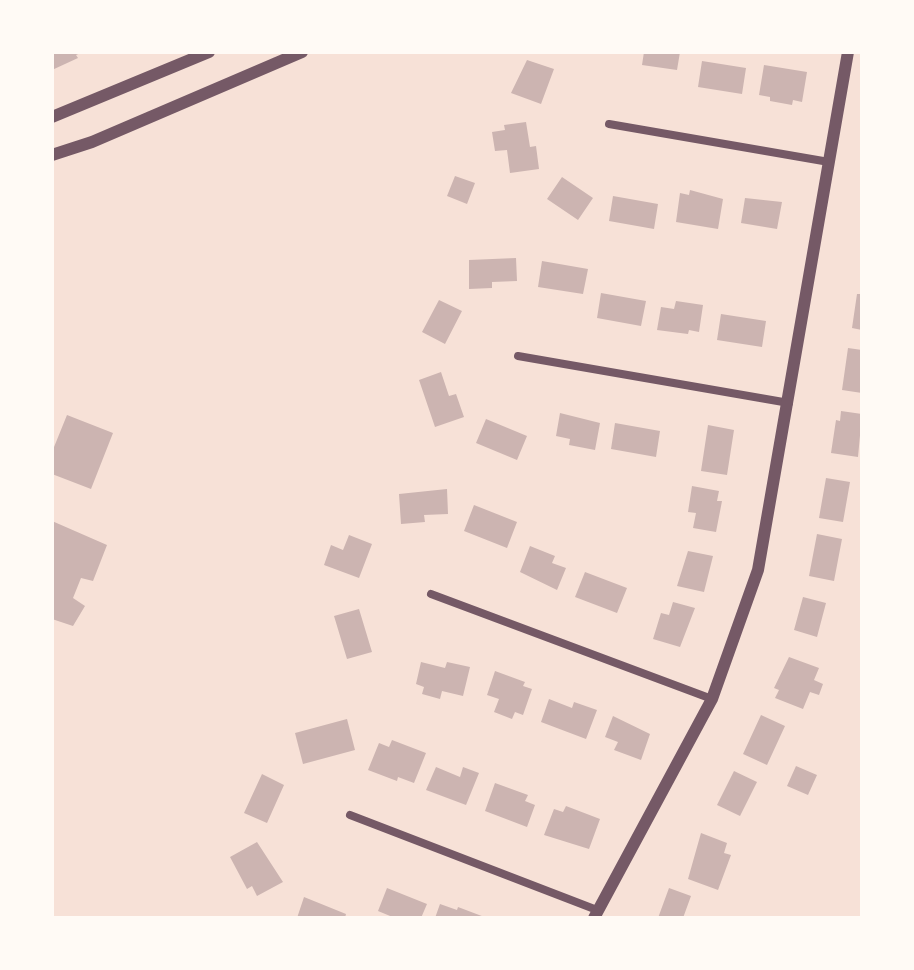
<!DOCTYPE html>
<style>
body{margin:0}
#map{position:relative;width:914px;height:970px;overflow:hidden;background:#f7e1d7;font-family:Georgia,serif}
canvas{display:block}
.frame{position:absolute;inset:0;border:54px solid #fffaf5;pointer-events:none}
</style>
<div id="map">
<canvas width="914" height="970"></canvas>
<div class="frame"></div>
</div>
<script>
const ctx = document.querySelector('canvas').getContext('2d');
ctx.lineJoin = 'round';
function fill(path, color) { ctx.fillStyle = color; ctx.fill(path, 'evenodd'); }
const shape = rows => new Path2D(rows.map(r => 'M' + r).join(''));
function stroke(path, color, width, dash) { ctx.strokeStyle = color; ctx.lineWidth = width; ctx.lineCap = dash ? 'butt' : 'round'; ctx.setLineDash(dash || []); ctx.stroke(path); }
fill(shape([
 [52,52,83,52,76,55,78,58,52,70],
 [644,52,680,52,677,70,642,65],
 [527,60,554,69,541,104,511,93],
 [702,61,746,68,742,94,698,87],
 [764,65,807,72,802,102,793,100,792,105,770,101,770,97,759,95],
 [526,122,530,147,536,146,539,169,510,173,507,150,495,151,492,132,505,130,504,125],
 [455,176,475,183,467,204,447,196],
 [562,177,593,198,578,220,547,199],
 [690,190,723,199,718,229,676,222,680,193,689,195],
 [613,196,658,204,654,229,609,221],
 [745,198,782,202,777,229,741,223],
 [516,258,517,281,492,282,492,288,469,289,469,260],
 [542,261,588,269,583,294,538,287],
 [601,293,646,301,641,326,597,318],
 [857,294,862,294,862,330,852,328],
 [439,300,462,311,445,344,422,332],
 [676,301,703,305,699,332,689,330,688,334,657,330,661,307,674,309],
 [721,314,766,321,762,347,717,340],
 [848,348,862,350,862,393,842,390],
 [441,372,449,396,456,394,464,417,435,427,419,380],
 [841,411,862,414,858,457,831,453,836,420,840,421],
 [560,413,600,423,595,450,569,445,570,439,556,436],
 [67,415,113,433,91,489,52,474,52,452],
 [486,419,527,436,517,460,476,443],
 [615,423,660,431,656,457,611,449],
 [708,425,734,430,727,475,701,471],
 [826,478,850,482,843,522,819,518],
 [692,486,719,491,717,501,722,501,716,532,693,528,696,513,688,512],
 [447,489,448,514,424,515,425,522,401,524,399,494],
 [474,505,517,522,507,548,464,531],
 [52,521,107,545,93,581,81,578,73,598,85,606,73,626,52,619],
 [817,534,842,539,834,581,809,576],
 [349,535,372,544,359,578,324,565,331,545,343,550],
 [530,546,555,556,552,563,566,568,557,590,520,572],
 [688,551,713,556,704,592,677,586],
 [585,572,627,588,617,613,575,597],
 [803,597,826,603,817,637,794,630],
 [673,602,695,608,680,647,653,639,661,613,669,615],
 [359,609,372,652,347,659,334,616],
 [789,657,819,668,814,680,823,684,819,695,810,692,803,709,775,698,779,690,774,688],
 [421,662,445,668,447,662,470,667,463,696,442,691,440,699,422,694,424,687,416,684],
 [495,671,525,682,523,686,532,689,523,715,515,712,512,719,494,712,499,699,487,695],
 [549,699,572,708,574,702,597,710,586,739,541,722],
 [761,715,785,726,767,765,743,754],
 [613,716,650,734,641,760,614,750,618,742,605,737],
 [347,719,355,750,303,764,295,733],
 [392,740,426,753,414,783,398,777,397,781,368,770,379,743,389,747],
 [796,766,817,775,808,795,787,786],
 [436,767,460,777,463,767,479,773,466,805,426,790],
 [734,771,757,782,740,816,717,805],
 [262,774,284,785,267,823,244,813],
 [495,783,528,795,525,801,535,805,527,827,485,811],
 [566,806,600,819,589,849,544,835,554,809,563,812],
 [701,833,727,843,724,853,731,855,718,890,688,879],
 [257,842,283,882,257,896,252,886,247,889,230,857],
 [387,888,427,904,421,918,395,918,378,911],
 [669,888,691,896,683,918,658,918],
 [304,897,346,914,345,918,297,918],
 [440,904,457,910,458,907,487,918,435,918]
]), '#ccb4b1');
stroke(shape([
 [609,124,829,162],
 [518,356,789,403],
 [431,594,712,699],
 [350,815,597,910]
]), '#755966', 8);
stroke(shape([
 [52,117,209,52],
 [52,155,92,142,302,52],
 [594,918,712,699,758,570,848,52]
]), '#755966', 12);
</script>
